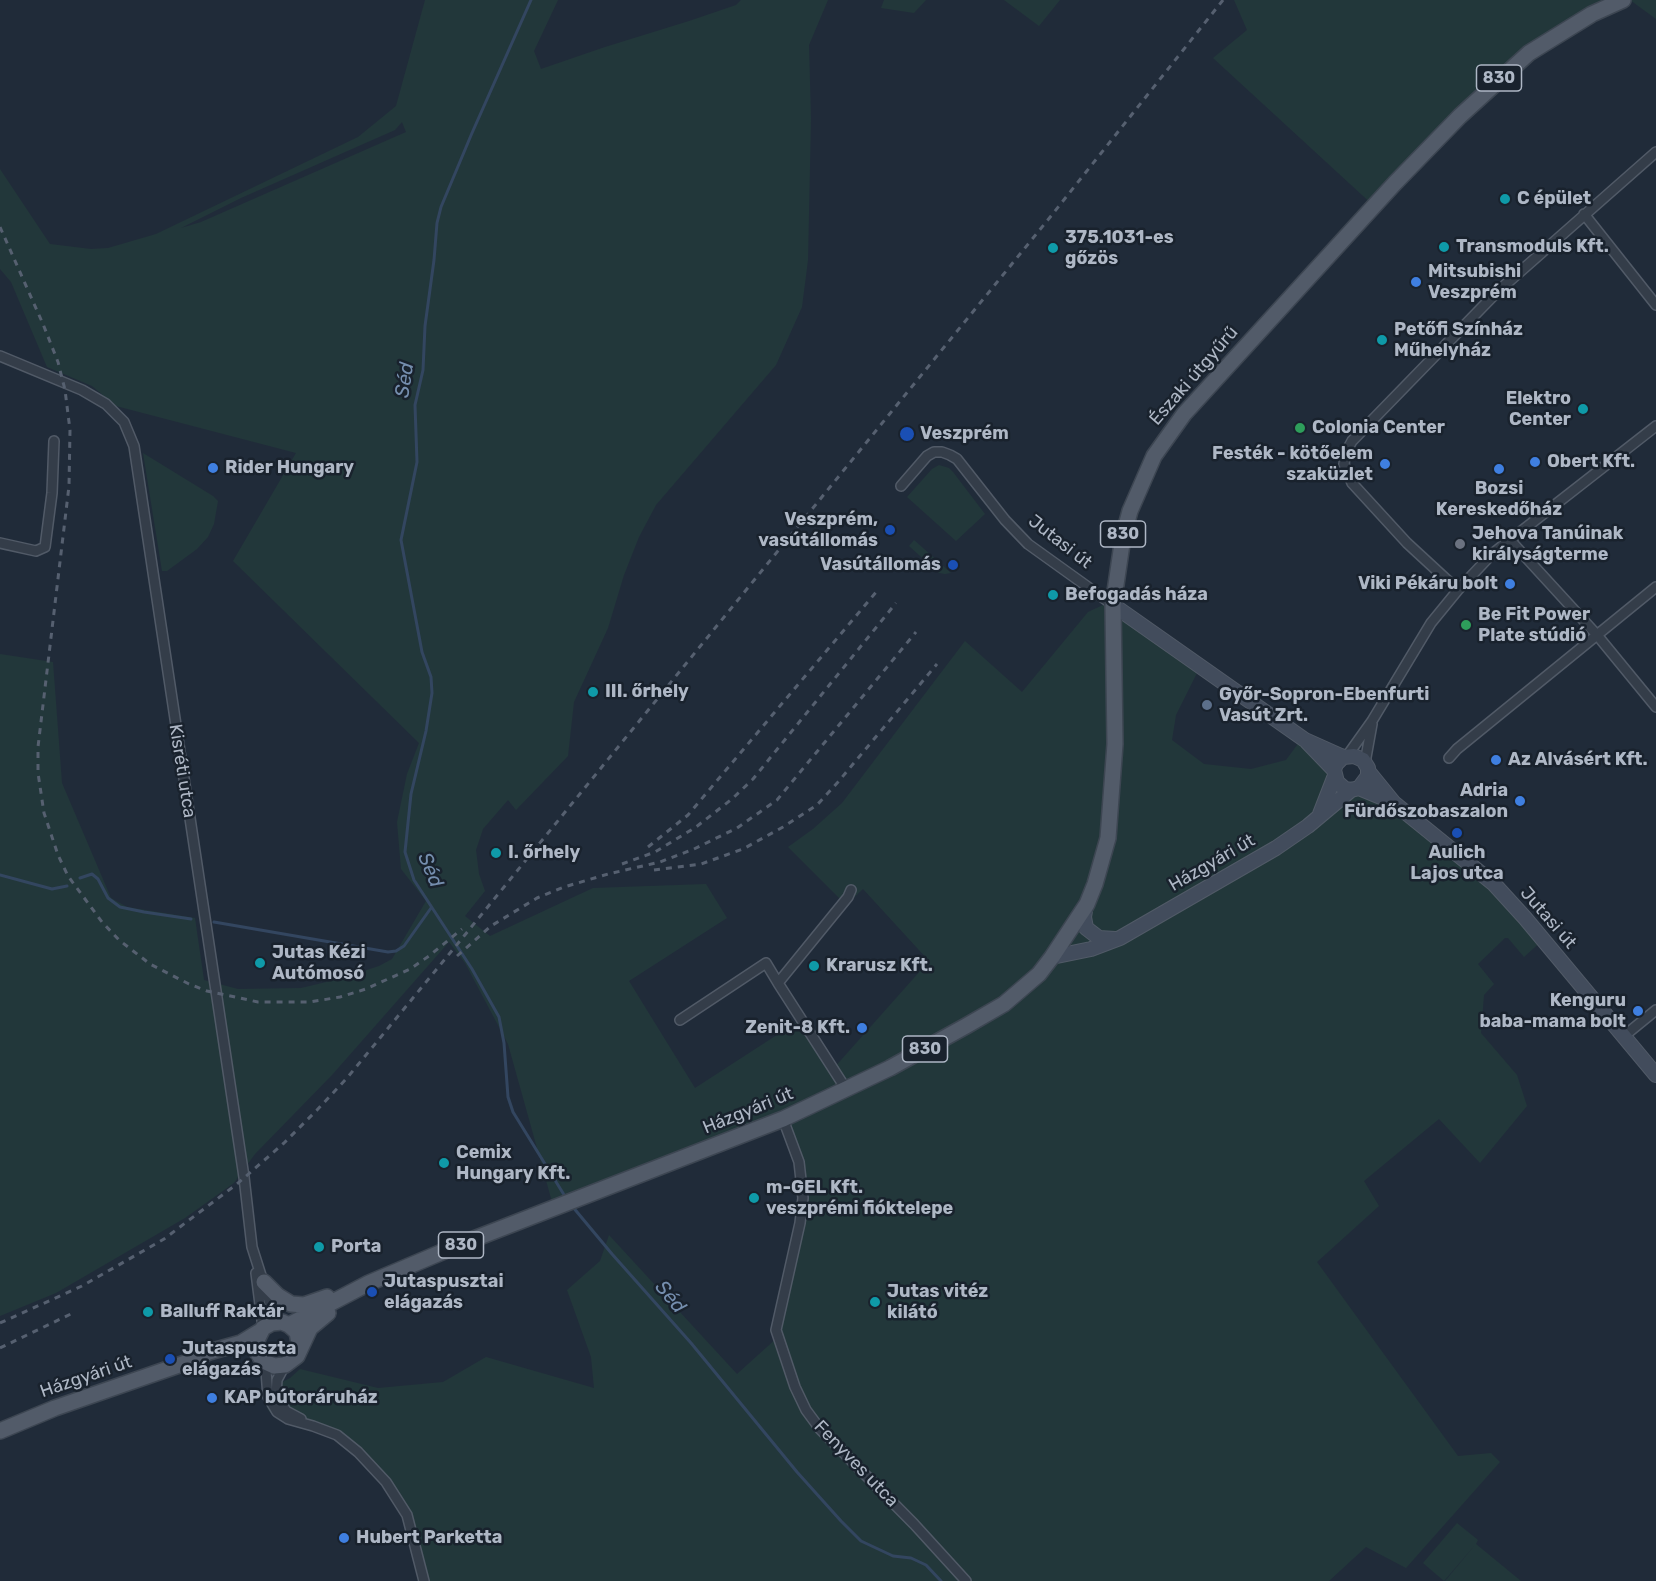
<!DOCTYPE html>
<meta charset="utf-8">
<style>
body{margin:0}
canvas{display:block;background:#202b39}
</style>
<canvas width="1656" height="1581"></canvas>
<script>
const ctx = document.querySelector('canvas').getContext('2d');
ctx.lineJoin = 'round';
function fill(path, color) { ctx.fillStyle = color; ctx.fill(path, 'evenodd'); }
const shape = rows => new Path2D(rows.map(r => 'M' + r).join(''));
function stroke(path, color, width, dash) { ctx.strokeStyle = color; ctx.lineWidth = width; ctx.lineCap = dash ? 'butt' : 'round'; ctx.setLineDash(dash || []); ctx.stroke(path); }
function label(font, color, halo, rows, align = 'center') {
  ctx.font = font + ' Rubik,sans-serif'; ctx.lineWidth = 5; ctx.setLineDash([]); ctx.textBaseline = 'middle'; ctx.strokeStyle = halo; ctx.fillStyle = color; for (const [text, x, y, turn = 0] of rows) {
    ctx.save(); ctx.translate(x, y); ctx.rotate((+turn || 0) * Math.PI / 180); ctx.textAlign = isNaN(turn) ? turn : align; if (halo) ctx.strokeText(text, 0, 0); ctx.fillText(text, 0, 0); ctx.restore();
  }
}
fill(shape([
 [425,0,558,0,534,51,541,69,605,47,689,21,736,5,741,0,828,0,809,45,811,119,808,260,802,307,776,365,656,505,639,537,624,575,608,628,574,702,568,756,516,810,508,800,483,829,476,850,479,874,485,891,465,916,490,936,593,888,706,884,727,918,629,981,695,1088,800,1020,833,1069,929,961,863,889,846,905,788,847,813,829,842,803,965,641,1022,692,1088,612,1103,605,1116,604,1202,663,1176,715,1172,740,1204,764,1251,769,1286,760,1303,737,1333,771,1327,796,1352,792,1402,808,1544,939,1524,957,1508,938,1505,938,1478,964,1494,984,1484,995,1481,1033,1517,1075,1527,1106,1480,1163,1439,1119,1364,1181,1379,1206,1317,1262,1458,1456,1491,1453,1500,1462,1406,1568,1366,1547,1329,1581,424,1581,411,1529,374,1470,336,1438,274,1416,268,1410,263,1392,290,1378,300,1369,378,1388,443,1382,486,1357,594,1388,591,1357,567,1290,600,1261,609,1235,737,1374,778,1337,804,1197,784,1118,554,1209,508,1044,465,963,449,942,332,1075,255,1154,234,1183,185,1218,56,1293,0,1316,0,654,53,662,62,783,111,898,127,907,195,918,204,980,238,989,301,988,339,979,379,966,392,959,426,901,401,869,397,822,407,774,419,743,233,561,296,453,116,406,92,386,47,367,11,282,0,269,0,169,50,244,91,249,108,248,156,234,358,137,396,106],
 [402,122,406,132,201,222,181,228,241,198,395,130],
 [884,0,926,0,914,13,881,8],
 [1004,0,1060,0,1039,26],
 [1234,0,1656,0,1656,19,1630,0,1530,54,1375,207,1213,58,1247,30],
 [143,453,213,496,218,501,214,524,208,537,197,549,167,571,162,571],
 [939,465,949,468,953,472,985,514,956,541,907,497,932,469],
 [914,540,940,563,951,573,945,574,939,573,909,546],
 [1457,1523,1478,1540,1476,1544,1521,1581,1445,1581,1475,1545,1444,1581,1423,1563]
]), '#22373a');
stroke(shape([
 [531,0,472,133,441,207,437,223,434,260,425,326,423,370,415,405,417,462,401,540,422,652,431,677,432,693,426,731,411,794,405,852,414,880,472,969,499,1017,504,1043,508,1097,513,1112,566,1198],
 [0,875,52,889,67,886],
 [80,878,92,874,98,879,108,898,120,907,144,912,191,919],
 [214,922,388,952,396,951,404,946,431,908],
 [572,1206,612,1254,691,1343,797,1472,841,1521,861,1541,893,1556,911,1558,926,1565,941,1581]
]), '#334660', 3);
const street = shape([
 [1584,214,1656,305],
 [0,356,82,390,106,404,124,422,134,446,244,1177,252,1247,273,1313,282,1322],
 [901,486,927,456,934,452,942,452,950,455,957,459,1005,520,1028,544,1113,605],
 [1510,540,1597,635,1656,707],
 [0,543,36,551,45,547,52,493,54,441],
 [1458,590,1407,543,1352,483,1344,464,1346,452,1352,441,1497,292,1656,152],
 [1347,756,1372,721,1431,623,1458,590,1492,554,1656,426],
 [1449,758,1457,749,1656,587],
 [1365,763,1372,724],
 [680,1020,766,963,778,983],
 [1624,1036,1656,1010],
 [846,1089,778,983,848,897,851,890],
 [783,1119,799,1162,803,1198,800,1223,776,1330,795,1387,806,1410,820,1429,914,1524,966,1581],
 [256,1273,263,1328],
 [263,1361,266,1371,268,1397,277,1412,288,1419,313,1426,337,1435,358,1452,386,1482,407,1515,424,1581],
 [285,1365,277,1380,276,1395,286,1411,301,1419]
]);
const secondary = shape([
 [1113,605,1305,740,1343,757,1354,756,1363,760,1368,768,1368,776,1359,788,1351,790,1345,789,1337,782,1334,770,1336,764,1343,757],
 [1307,742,1334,770],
 [1368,771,1394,803,1494,884,1525,918,1656,1075],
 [1359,788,1393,802],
 [1320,814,1334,778],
 [1086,905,1084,917,1086,928,1099,938,1115,939],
 [1052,957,1091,949,1120,938,1276,848,1308,826,1351,790]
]);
const primary = shape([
 [264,1282,278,1296,291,1304,304,1305,327,1297],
 [289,1325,369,1283,461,1244,783,1119,890,1068,966,1026,1004,1004,1039,974,1052,957,1087,904,1095,884,1108,838,1115,744,1113,605,1123,537,1130,511,1154,456,1184,414,1395,183,1460,116,1529,53,1592,14,1623,0],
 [300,1348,297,1332,289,1325,282,1322,272,1323,263,1328,256,1342,257,1352,263,1361,274,1366,285,1365,297,1356,310,1328,328,1313],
 [0,1431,55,1408,185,1363,209,1352,241,1343,259,1332]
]);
stroke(street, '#515a67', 12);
stroke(secondary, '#515a67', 16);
stroke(primary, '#3d4652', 18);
stroke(street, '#343d49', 9);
stroke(secondary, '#424c5c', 14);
stroke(primary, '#525b69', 15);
stroke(shape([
 [0,227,43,324,58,362,65,390,70,430,69,486,38,747,38,773,44,813,58,855,68,876,102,922,119,940,150,964,189,984,207,991,258,1002,310,1002,340,997,366,989,410,969,429,956,462,929],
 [648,847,688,815,877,591],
 [622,864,655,852,696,827,732,799,753,779,896,603],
 [654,870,701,864,743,849,783,827,817,805,838,782,937,664],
 [457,956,491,926,537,898,564,887,608,874,660,862,694,849,737,828,777,800,916,632],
 [0,1323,82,1286,164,1239,237,1184,284,1143,317,1110,347,1078,464,936,1051,216,1223,0],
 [0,1348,75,1312]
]), '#566070', 3, [6, 6]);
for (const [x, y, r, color] of [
 [1505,199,6,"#0f9aa8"],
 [1444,247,6,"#0f9aa8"],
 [1053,248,6,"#0f9aa8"],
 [1416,282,6,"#3f7fe0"],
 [1382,340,6,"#0f9aa8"],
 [1583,409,6,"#0f9aa8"],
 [1300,428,6,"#2e9e5b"],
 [907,434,8,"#1a4fb4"],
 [1535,462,6,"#3f7fe0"],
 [1385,464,6,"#3f7fe0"],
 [213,468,6,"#3f7fe0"],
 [1499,469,6,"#3f7fe0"],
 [890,530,6,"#1a4fb4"],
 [1460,544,6,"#6b7280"],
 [953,565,6,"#1a4fb4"],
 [1510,584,6,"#3f7fe0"],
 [1053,595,6,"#0f9aa8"],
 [1466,625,6,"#2e9e5b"],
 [593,692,6,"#0f9aa8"],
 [1207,705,6,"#5c6f8a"],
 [1496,760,6,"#3f7fe0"],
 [1520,801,6,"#3f7fe0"],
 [1457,833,6,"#1a4fb4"],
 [496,853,6,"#0f9aa8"],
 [260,963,6,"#0f9aa8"],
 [814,966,6,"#0f9aa8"],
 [1638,1011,6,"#3f7fe0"],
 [862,1028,6,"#3f7fe0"],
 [444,1163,6,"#0f9aa8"],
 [754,1198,6,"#0f9aa8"],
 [319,1247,6,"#0f9aa8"],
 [372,1292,6,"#1a4fb4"],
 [875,1302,6,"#0f9aa8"],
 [148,1312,6,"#0f9aa8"],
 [170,1359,6,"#1a4fb4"],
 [212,1398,6,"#3f7fe0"],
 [344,1538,6,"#3f7fe0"]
]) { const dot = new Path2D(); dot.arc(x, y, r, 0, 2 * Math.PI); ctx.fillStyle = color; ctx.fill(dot); stroke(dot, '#19222d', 2); }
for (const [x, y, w] of [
 [1499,78,45],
 [1123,534,45],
 [925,1049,45],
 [461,1245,45]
]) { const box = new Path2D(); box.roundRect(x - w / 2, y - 13, w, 26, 4.5); ctx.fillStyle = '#19222d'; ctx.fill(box); stroke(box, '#aeb7c5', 1.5); }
label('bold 16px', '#aeb7c5', null, [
 ["830",1499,78],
 ["830",1123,534],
 ["830",925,1049],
 ["830",461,1245]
]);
label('bold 18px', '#aeb7c5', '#19222d', [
 ["C épület",1517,199],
 ["375.1031-es",1065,238],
 ["gőzös",1065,259],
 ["Transmoduls Kft.",1456,247],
 ["Mitsubishi",1428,272],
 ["Veszprém",1428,293],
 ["Petőfi Színház",1394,330],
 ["Műhelyház",1394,351],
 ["Elektro",1571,399,"right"],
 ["Center",1571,420,"right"],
 ["Colonia Center",1312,428],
 ["Veszprém",920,434],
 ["Festék - kötőelem",1373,454,"right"],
 ["szaküzlet",1373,475,"right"],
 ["Obert Kft.",1547,462],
 ["Rider Hungary",225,468],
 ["Bozsi",1499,489,"center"],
 ["Kereskedőház",1499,510,"center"],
 ["Veszprém,",878,520,"right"],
 ["vasútállomás",878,541,"right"],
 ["Jehova Tanúinak",1472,534],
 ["királyságterme",1472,555],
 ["Vasútállomás",941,565,"right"],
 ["Viki Pékáru bolt",1498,584,"right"],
 ["Befogadás háza",1065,595],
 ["Be Fit Power",1478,615],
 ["Plate stúdió",1478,636],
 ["III. őrhely",605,692],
 ["Győr-Sopron-Ebenfurti",1219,695],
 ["Vasút Zrt.",1219,716],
 ["Az Alvásért Kft.",1508,760],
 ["Adria",1508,791,"right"],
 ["Fürdőszobaszalon",1508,812,"right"],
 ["I. őrhely",508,853],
 ["Aulich",1457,853,"center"],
 ["Lajos utca",1457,874,"center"],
 ["Jutas Kézi",272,953],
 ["Autómosó",272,974],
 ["Krarusz Kft.",826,966],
 ["Kenguru",1626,1001,"right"],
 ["baba-mama bolt",1626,1022,"right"],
 ["Zenit-8 Kft.",850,1028,"right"],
 ["Cemix",456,1153],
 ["Hungary Kft.",456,1174],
 ["m-GEL Kft.",766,1188],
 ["veszprémi fióktelepe",766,1209],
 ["Porta",331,1247],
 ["Jutaspusztai",384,1282],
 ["elágazás",384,1303],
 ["Jutas vitéz",887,1292],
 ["kilátó",887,1313],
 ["Balluff Raktár",160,1312],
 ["Jutaspuszta",182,1349],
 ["elágazás",182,1370],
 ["KAP bútoráruház",224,1398],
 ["Hubert Parketta",356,1538]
], 'left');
label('18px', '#aeb7c5', '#19222d', [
 ["Északi útgyűrű",1194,376,-49],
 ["Jutasi út",1060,542,38],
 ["Kisréti utca",182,771,81],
 ["Házgyári út",1212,863,-30],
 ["Jutasi út",1548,918,49],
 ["Házgyári út",748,1111,-22],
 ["Házgyári út",86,1377,-19],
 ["Fenyves utca",856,1464,46]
]);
label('italic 20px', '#758eae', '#19222d', [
 ["Séd",405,380,-81],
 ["Séd",430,870,67],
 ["Séd",670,1297,50]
]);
</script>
